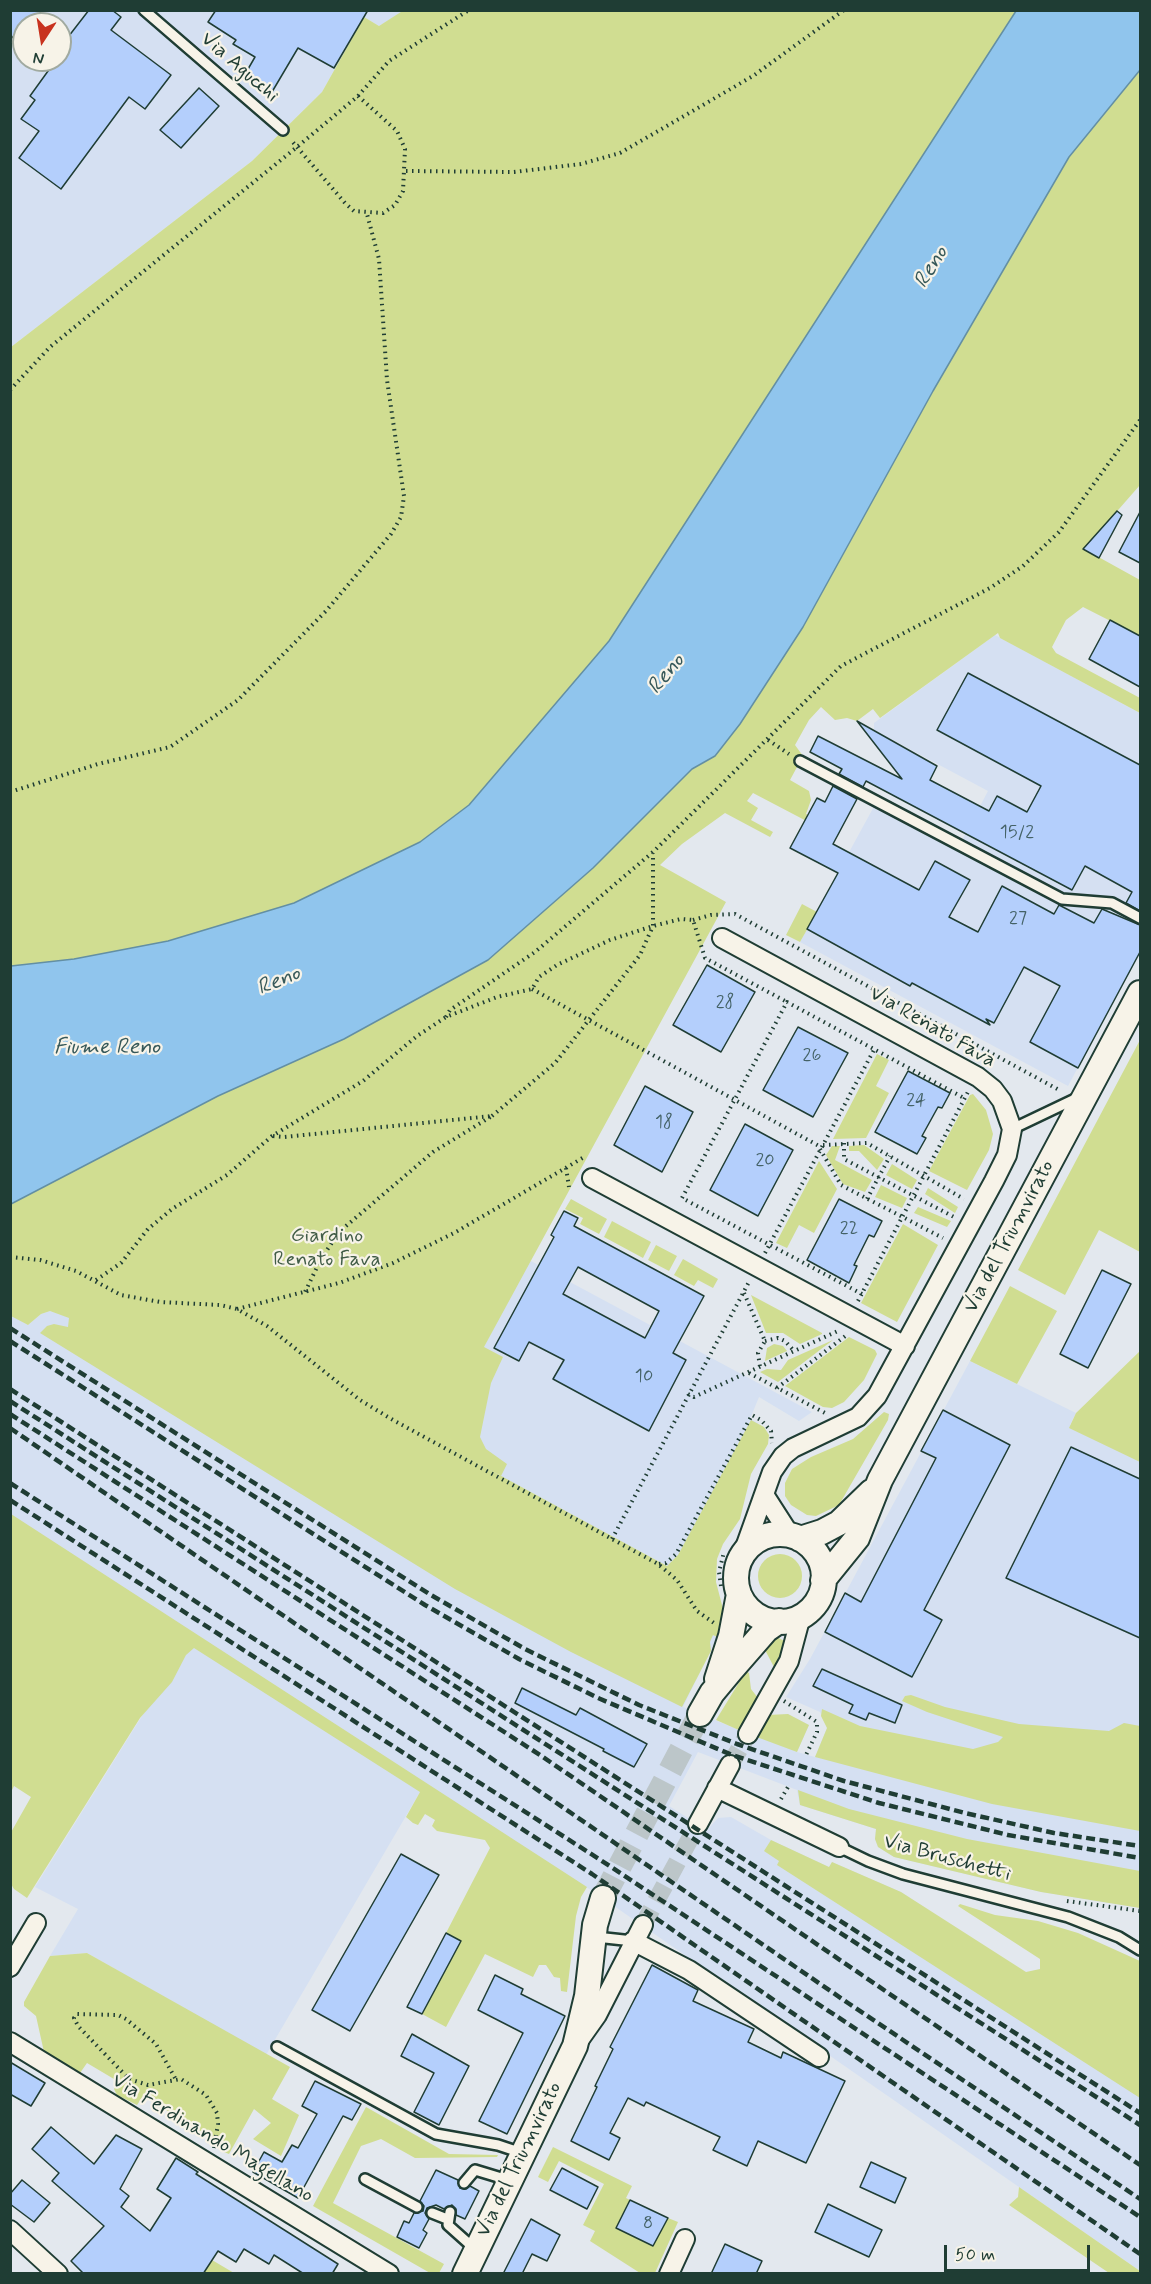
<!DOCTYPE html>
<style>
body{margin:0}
#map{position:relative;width:1151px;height:2284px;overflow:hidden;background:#e3e8ee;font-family:Mynerve,sans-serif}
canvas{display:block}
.frame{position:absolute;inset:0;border:12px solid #1f3d34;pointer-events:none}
.north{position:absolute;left:12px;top:12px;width:60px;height:60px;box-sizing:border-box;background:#f7f3e8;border:2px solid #a1aaa0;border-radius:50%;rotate:192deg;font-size:16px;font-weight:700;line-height:24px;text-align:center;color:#1f3d34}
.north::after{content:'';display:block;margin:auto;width:21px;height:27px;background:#c8321e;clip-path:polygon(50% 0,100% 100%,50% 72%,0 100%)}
.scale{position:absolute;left:944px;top:2245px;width:146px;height:27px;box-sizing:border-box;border:3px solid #1f3d34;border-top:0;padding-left:8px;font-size:18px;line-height:21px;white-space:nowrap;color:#1f3d34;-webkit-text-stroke:4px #f7f3e8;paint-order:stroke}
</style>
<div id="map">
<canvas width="1151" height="2284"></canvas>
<div class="frame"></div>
<div class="north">N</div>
<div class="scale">50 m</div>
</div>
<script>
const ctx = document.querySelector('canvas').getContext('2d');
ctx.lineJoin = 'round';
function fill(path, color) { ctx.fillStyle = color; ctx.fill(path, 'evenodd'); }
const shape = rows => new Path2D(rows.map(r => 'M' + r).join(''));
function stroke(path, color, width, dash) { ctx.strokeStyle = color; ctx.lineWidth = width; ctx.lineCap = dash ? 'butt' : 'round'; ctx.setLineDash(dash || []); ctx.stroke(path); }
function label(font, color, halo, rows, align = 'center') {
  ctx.font = font + ' Mynerve,sans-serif'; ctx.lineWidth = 4.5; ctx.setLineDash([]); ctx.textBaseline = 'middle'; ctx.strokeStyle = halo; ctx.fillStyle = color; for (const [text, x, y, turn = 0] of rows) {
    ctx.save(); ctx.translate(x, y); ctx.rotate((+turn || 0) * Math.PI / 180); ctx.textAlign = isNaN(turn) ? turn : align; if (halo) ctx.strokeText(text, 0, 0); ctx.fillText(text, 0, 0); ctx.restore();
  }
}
fill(shape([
 [11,11,404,11,379,26,364,17,322,92,252,161,11,347],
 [24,24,60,24,60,60,24,60],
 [995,635,1140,713,1140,952,1068,1086,800,942,877,801,960,844,988,791,874,730,874,723],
 [529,1260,812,1412,799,1421,759,1397,750,1419,758,1423,681,1576,665,1565,435,1441],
 [50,1311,60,1313,717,1637,683,1707,754,1736,779,1715,788,1714,809,1725,797,1752,815,1757,827,1728,825,1721,820,1712,786,1697,810,1659,970,1361,1076,1413,1070,1425,1140,1459,1140,1908,1041,1892,894,1857,878,1847,875,1839,876,1829,800,1805,797,1790,698,1752,669,1806,707,1830,718,1818,731,1817,771,1840,829,1867,832,1862,901,1892,1140,2050,1140,2271,591,1890,420,1792,266,2055,87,1953,50,1956,78,1909,35,1887,187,1644,11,1533,10,1314,28,1325,41,1314]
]), '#d5e0f2');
fill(shape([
 [404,10,1016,11,609,641,469,805,420,842,294,903,168,941,74,959,11,966,11,347,252,161,322,92,364,17,379,26],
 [1140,70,1140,485,1084,549,1140,580,1140,636,1083,607,1066,620,1052,647,1056,653,1140,698,1140,713,1000,638,998,633,880,718,873,709,857,721,847,718,835,720,821,707,809,720,795,745,803,756,790,780,809,791,811,800,806,814,840,832,837,837,753,793,747,801,758,808,751,820,773,832,770,837,725,813,682,844,660,865,726,902,484,1347,503,1357,491,1383,480,1437,486,1449,507,1464,501,1476,435,1440,667,1566,678,1555,751,1420,764,1427,769,1435,768,1444,751,1474,740,1519,723,1544,717,1559,716,1582,723,1609,720,1627,717,1637,713,1635,710,1642,711,1651,682,1707,571,1652,455,1589,40,1333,47,1326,54,1324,68,1327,69,1318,50,1311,41,1314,28,1325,11,1316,11,1204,218,1096,344,1039,488,960,593,868,692,769,715,756,740,724,803,627,933,391,1069,157],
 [802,904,817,912,800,942,786,935],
 [1140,1040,1140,1252,1099,1230,1065,1295,1018,1270],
 [877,1054,889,1060,876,1086,889,1093,866,1138,833,1139],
 [973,1094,986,1110,993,1134,989,1150,967,1190,929,1171,970,1095],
 [864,1145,884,1159,877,1170,859,1151,849,1151,849,1146],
 [832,1146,840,1146,835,1160,872,1180,865,1192,843,1184,826,1155],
 [819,1161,837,1189,814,1233,799,1225,787,1248,776,1243],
 [892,1164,917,1180,912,1189,886,1175],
 [881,1185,907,1198,902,1208,875,1197],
 [928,1188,958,1207,955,1213,925,1194],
 [571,1199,607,1219,599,1234,580,1224,583,1218,565,1209],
 [918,1207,951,1221,947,1227,914,1213],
 [612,1221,651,1242,643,1258,604,1237],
 [903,1224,938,1245,897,1322,861,1303],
 [656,1245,677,1256,669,1271,648,1260],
 [683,1259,718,1279,713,1288,698,1280,694,1286,674,1275],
 [1010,1286,1057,1311,1017,1384,970,1361],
 [751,1295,822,1333,822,1334,800,1344,783,1333,766,1333],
 [849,1337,875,1350,877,1354,864,1380,844,1402,832,1408,823,1407,785,1386],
 [833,1340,778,1382,760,1372,767,1369,781,1370,788,1360],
 [774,1344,783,1346,787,1351,765,1361,767,1348],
 [1140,1351,1140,1462,1069,1428,1076,1413],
 [884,1412,889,1414,888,1420,839,1505,816,1516,807,1515,791,1505,785,1496,785,1483,792,1469,811,1457,853,1439],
 [11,1514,587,1887,581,1897,576,1916,567,1992,561,1991,560,1978,554,1977,546,1965,539,1965,533,1977,485,1954,446,2027,422,2014,460,1942,446,1933,490,1848,485,1840,437,1831,432,1826,435,1820,425,1814,418,1825,413,1823,406,1817,420,1792,194,1648,186,1655,172,1682,140,1718,27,1898,14,1889,11,1884,10,1834,31,1797,14,1786,11,1792],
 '758 1576a22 22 0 1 1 44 0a22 22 0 1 1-44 0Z',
 [777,1637,786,1642,774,1667,764,1648],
 [746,1671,749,1673,751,1689,758,1698,741,1731,716,1720],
 [911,1695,945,1707,1019,1724,1109,1731,1124,1723,1140,1726,1140,1831,992,1804,815,1757,827,1728,821,1716,822,1709,860,1726,973,1749,998,1742,1003,1737,927,1712,902,1701,905,1696],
 [788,1714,809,1725,797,1752,754,1736,768,1715],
 [798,1790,849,1809,967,1839,1140,1871,1140,1908,1041,1892,894,1857,878,1847,875,1839,876,1829,800,1805],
 [771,1840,829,1867,832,1862,901,1892,1026,1972,1040,1969,1040,1959,958,1906,960,1904,995,1915,1038,1921,1078,1933,1140,1961,1140,2098,777,1865,779,1861,764,1851],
 [87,1953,290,2067,272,2099,299,2115,281,2156,253,2139,271,2123,254,2109,229,2154,219,2150,220,2143,143,2096,137,2105,117,2095,114,2089,119,2082,87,2063,80,2073,44,2052,36,2016,24,2006,24,2002,50,1956],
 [366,2107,449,2154,498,2155,497,2157,415,2158,381,2139,361,2146,333,2203,444,2264,439,2273,430,2273,313,2206],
 [553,2147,632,2186,626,2198,630,2200,616,2228,653,2246,668,2218,678,2222,655,2273,640,2273,590,2241,595,2231,583,2225,604,2184,559,2161,548,2182,538,2177],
 [1019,2187,1140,2271,1140,2273,1109,2273,1009,2205,1018,2197],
 [212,2260,234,2273,203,2274]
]), '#d0dd91');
const water = shape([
 [1016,11,1140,11,1140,70,1069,157,933,391,803,627,740,724,715,756,692,769,593,868,488,960,344,1039,218,1096,11,1204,11,966,74,959,168,941,294,903,420,842,469,805,609,641,1016,11]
]);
fill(water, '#90c5ed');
stroke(water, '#638fa3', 1.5);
const building = shape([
 [10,10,43,10,30,24,24,24,24,32,20,29,10,40,10,10],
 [89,10,112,10,121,17,111,30,171,75,145,109,129,97,61,189,19,158,39,131,21,119,35,100,30,96,56,60,60,60,60,55,69,44,65,41,89,10],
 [216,10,368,10,334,68,298,48,269,97,244,76,255,57,233,44,236,40,208,22,216,10],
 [199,88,219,106,181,148,160,130,199,88],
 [1117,511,1122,515,1099,558,1083,549,1117,511],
 [1140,512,1140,563,1119,552,1140,512],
 [1110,620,1140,636,1140,687,1089,659,1110,620],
 [968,673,1140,765,1140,911,1126,903,1132,892,1085,866,1072,890,866,781,863,787,839,774,842,769,810,752,818,736,902,779,857,721,937,766,930,780,989,811,997,796,1027,812,1041,786,937,730,968,673],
 [833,786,857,799,833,844,919,890,935,861,970,880,949,917,978,932,1002,886,1054,914,1059,905,1094,923,1102,909,1140,925,1140,952,1078,1068,1030,1042,1060,986,1024,967,994,1023,986,1019,990,1025,912,983,910,986,807,929,838,873,790,848,817,798,825,802,833,786],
 [707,965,755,992,721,1052,673,1025,707,965],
 [798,1027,848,1053,813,1117,763,1090,798,1027],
 [908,1071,950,1093,942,1108,938,1107,922,1136,926,1138,917,1154,875,1132,908,1071],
 [645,1086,693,1112,662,1172,614,1145,645,1086],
 [745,1124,793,1150,758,1216,710,1190,745,1124],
 [839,1199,882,1221,874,1237,869,1235,854,1265,857,1266,849,1283,807,1260,839,1199],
 [564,1211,578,1218,574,1226,704,1296,673,1353,686,1360,649,1431,553,1379,564,1360,529,1342,519,1361,494,1348,554,1237,551,1235,564,1211],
 [578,1267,659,1311,645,1338,563,1294,578,1267],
 [1102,1270,1131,1284,1088,1368,1060,1354,1102,1270],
 [943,1410,1010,1445,924,1610,942,1620,912,1677,825,1632,845,1593,861,1602,936,1458,921,1451,943,1410],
 [1071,1447,1140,1479,1140,1638,1006,1578,1071,1447],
 [822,1669,902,1705,895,1723,869,1713,866,1720,849,1713,853,1705,813,1686,822,1669],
 [522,1688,576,1715,580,1708,647,1744,634,1767,603,1751,604,1749,515,1703,522,1688],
 [401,1854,439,1875,350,2031,312,2010,401,1854],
 [446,1933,461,1941,422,2014,407,2007,446,1933],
 [652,1965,698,1990,693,2001,754,2029,748,2042,781,2058,783,2052,845,2081,806,2163,758,2141,747,2166,713,2150,720,2137,646,2102,644,2106,628,2098,610,2133,620,2138,609,2160,571,2141,597,2087,595,2086,613,2049,610,2047,652,1965],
 [495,1975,523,1989,521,1994,565,2016,507,2134,479,2121,523,2033,478,2010,495,1975],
 [412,2034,469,2066,439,2125,414,2112,434,2073,401,2056,412,2034],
 [10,2062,45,2083,31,2106,10,2094,10,2062],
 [315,2081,361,2104,352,2120,343,2116,298,2198,253,2172,264,2152,282,2162,292,2145,298,2148,317,2114,302,2106,315,2081],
 [51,2127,94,2164,116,2135,142,2149,120,2189,129,2196,121,2207,150,2231,171,2198,157,2189,176,2158,198,2172,196,2174,338,2264,332,2274,304,2274,274,2255,269,2264,244,2249,236,2262,218,2251,203,2274,84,2274,71,2261,104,2226,52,2181,59,2173,32,2149,51,2127],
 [871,2162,906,2178,895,2203,860,2187,871,2162],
 [562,2168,598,2187,587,2209,550,2190,562,2168],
 [436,2170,458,2180,460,2188,466,2189,470,2186,479,2191,465,2219,456,2215,456,2209,452,2205,444,2209,436,2205,427,2208,425,2213,429,2219,423,2230,427,2233,419,2248,397,2237,404,2221,409,2223,414,2213,423,2211,424,2206,420,2201,436,2170],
 [22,2180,50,2203,34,2222,10,2204,10,2194,22,2180],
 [630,2200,668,2218,653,2246,616,2228,630,2200],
 [828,2204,882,2230,869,2257,815,2232,828,2204],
 [531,2219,560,2235,547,2261,532,2254,522,2274,503,2274,531,2219],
 [725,2244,762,2261,756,2274,711,2274,725,2244]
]);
fill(building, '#b4cffc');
stroke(building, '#1f3d34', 1.5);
stroke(shape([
 [730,1765,748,1734],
 [643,1925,698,1824]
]), '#bcc6c9', 18, [18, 9]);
stroke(shape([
 [603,1898,700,1714]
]), '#bcc6c9', 24, [24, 12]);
const lane = shape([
 [144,10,283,130],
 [800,761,1062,899,1112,903,1140,918],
 [1012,1129,1077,1098],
 [839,1847,868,1861,903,1874,1068,1917,1119,1937,1140,1950],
 [596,1937,633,1941],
 [277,2047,436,2134,498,2145,522,2153],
 [365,2179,417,2207],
 [464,2183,475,2170,508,2180],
 [450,2212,448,2225,476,2250],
 [432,2213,447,2219]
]);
const street = shape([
 [722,938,978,1077,993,1089,1002,1101,1012,1129,1007,1155,994,1181,877,1396,858,1417,793,1448,783,1456,772,1472,743,1553],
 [592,1178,905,1346],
 [765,1496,790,1535],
 [748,1734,789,1661,801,1616],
 [717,1788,839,1847],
 [698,1824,730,1765],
 [633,1941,689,1970,819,2057],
 [10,1967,36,1923],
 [580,2039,597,2015,643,1925],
 [10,2042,389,2274],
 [10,2230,58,2274],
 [669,2274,685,2239]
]);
const secondary = shape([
 '736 1578a44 44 0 1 1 88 0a44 44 0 1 1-88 0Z',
 [800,1539,822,1532,839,1523,871,1492],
 [823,1580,857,1538,880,1480,1140,993],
 [717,1679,731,1636,739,1594],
 [700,1714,712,1693,732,1669,766,1630,779,1621],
 [465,2274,575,2046,587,1996,595,1925,603,1898]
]);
stroke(lane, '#1f3d34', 14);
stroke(street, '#1f3d34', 22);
stroke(secondary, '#1f3d34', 28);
stroke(shape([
 [358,96,389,61,469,10],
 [406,171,514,172,581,164,620,153,753,76,844,10],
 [10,390,50,347,297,147,358,96,397,131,405,149,403,191,395,205,383,213,354,211,345,203,291,140],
 [768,740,789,754],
 [10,792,98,764,170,747,238,700,326,611,391,534,401,517,404,496,387,380,379,259,367,214],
 [693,920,711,915,735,914,1061,1091],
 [532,989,821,1147],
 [446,1017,450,1010,535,952,653,852,841,666,990,588,1023,566,1059,532,1140,420],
 [492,1116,555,1063,640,955,653,926,653,853],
 [273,1136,284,1137,492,1116,433,1152,339,1232,321,1259,305,1292],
 [844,1143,844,1159,954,1217],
 [823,1145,867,1143,964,1199],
 [820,1149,841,1185,943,1238],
 [566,1168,569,1187],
 [867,1199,890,1156],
 [765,1253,875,1048],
 [10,1257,40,1260,76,1271,121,1295,160,1302,220,1305,237,1309,267,1326,360,1400,393,1420,658,1564,677,1580,697,1611,714,1623],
 [96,1280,121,1263,148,1229,172,1209,227,1175,272,1136,363,1081,417,1036,446,1017,497,997,532,989,539,977,557,965,610,940,653,926,681,919,693,920,705,958,787,1002],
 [744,1293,765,1341,758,1353,760,1367],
 [862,1294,682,1198,787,1002,964,1098],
 [858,1301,969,1090],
 [237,1309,339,1283,393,1263,454,1233,586,1156],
 [765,1341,778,1338,785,1341,795,1352],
 [749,1373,825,1413],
 [777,1388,848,1334],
 [688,1394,694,1397,838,1331],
 [612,1539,750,1280],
 [659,1564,666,1563,676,1554,752,1415,761,1420,771,1431,772,1443],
 [721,1586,719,1572,724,1552],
 [784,1701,817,1722,817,1732,806,1755],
 [781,1799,788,1787],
 [1067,1901,1140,1911],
 [175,2078,156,2044,126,2019,118,2015,77,2014,74,2018,78,2026,129,2079,148,2085,181,2079,206,2095,217,2113,218,2124,214,2148]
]), '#1f3d34', 4, [1.5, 4.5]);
stroke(lane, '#f7f3e8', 9);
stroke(street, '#f7f3e8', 18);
stroke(secondary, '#f7f3e8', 24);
stroke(shape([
 [10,1328,431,1595,525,1649,639,1705,737,1744,844,1781,965,1813,1054,1833,1140,1846],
 [10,1341,425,1605,519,1659,598,1698,732,1755,879,1803,1008,1835,1140,1858],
 [10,1389,1140,2113],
 [10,1401,1140,2125],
 [10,1414,540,1755,1140,2165],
 [10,1428,848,2003,1140,2199],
 [10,1483,599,1859,1140,2217],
 [10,1500,592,1874,1140,2254]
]), '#1f3d34', 4.5, [9, 4.5]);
label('18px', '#446266', null, [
 ["15/2",1017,833],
 ["27",1018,919],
 ["28",725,1003],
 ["26",812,1056],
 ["24",916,1101],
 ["18",664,1123],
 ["20",765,1161],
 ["22",849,1229],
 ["10",644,1377],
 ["8",648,2224]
]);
label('21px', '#1f3d34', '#f7f3e8', [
 ["Via Agucchi",239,68,41],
 ["Via Renato Fava",932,1028,30],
 ["Via del Triumvirato",1010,1237,-62],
 ["Via Bruschetti",947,1859,15],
 ["Via Ferdinando Magellano",212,2139,31],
 ["Via del Triumvirato",520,2160,-64]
]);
label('21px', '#425d47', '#f7f3e8', [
 ["Giardino",327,1237],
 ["Renato Fava",327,1261]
]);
label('italic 22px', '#365859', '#f7f3e8', [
 ["Reno",932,268,-58],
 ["Reno",667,675,-50],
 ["Reno",279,982,-22],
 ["Fiume Reno",107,1048]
]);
</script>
